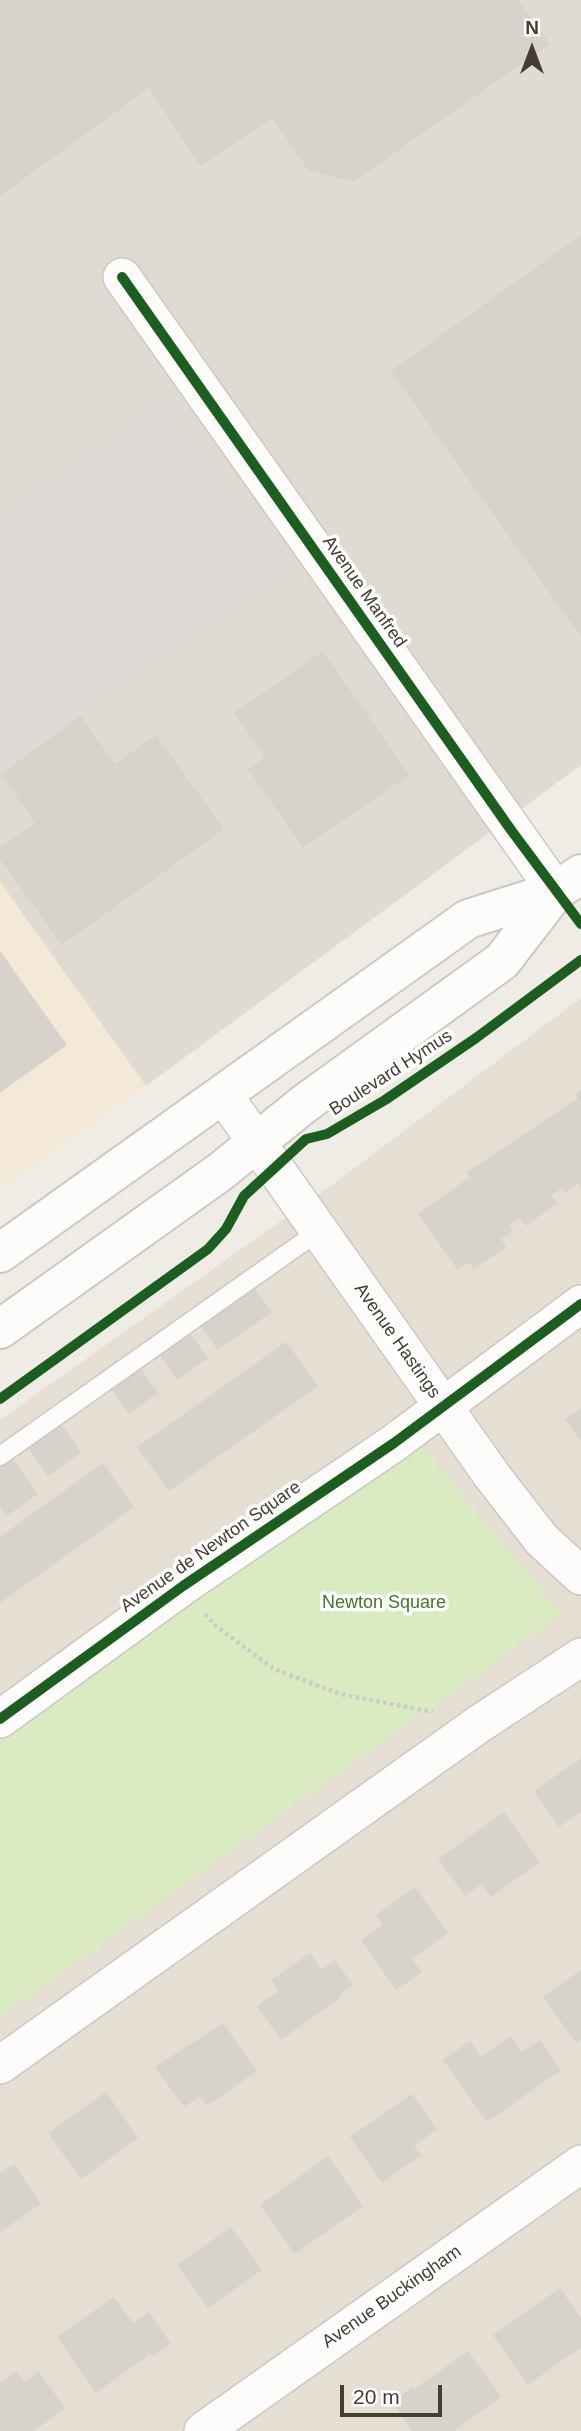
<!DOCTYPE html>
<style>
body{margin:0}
#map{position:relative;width:581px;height:2431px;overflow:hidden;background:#efece5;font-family:Arial,sans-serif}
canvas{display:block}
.north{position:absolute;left:497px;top:14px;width:70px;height:70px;-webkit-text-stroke:5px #fff;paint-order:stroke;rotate:0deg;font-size:19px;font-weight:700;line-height:28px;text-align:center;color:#443e32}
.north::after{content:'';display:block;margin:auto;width:24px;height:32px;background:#443e32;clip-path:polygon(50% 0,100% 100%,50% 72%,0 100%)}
.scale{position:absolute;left:340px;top:2385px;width:102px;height:32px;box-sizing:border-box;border:4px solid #443e32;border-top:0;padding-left:9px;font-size:21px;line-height:24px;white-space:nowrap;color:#443e32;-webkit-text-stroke:5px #fff;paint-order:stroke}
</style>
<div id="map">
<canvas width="581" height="2431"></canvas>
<div class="north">N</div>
<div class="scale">20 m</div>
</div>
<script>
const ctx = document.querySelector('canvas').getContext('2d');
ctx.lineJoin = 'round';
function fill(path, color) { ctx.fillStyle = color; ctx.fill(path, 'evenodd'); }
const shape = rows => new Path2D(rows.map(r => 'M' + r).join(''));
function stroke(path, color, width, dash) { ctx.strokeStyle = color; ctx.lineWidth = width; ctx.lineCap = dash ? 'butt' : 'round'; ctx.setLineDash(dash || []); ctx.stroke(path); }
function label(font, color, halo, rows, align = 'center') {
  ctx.font = font + ' Arial,sans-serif'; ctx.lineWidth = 7; ctx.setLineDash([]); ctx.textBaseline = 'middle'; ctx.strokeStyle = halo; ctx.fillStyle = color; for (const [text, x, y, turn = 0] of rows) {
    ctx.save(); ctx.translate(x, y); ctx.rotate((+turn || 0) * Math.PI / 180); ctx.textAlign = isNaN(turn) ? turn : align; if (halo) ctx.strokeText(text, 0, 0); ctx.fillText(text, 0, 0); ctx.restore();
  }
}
fill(shape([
 [581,998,581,2431,0,2431,0,1420,340,1179]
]), '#e4dfd2');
fill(shape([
 [0,882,146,1086,0,1189]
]), '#f4e9d6');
fill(shape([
 [0,0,581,0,581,765,146,1086,0,882]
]), '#dfdbd3');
fill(shape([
 [416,1440,562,1614,436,1705,436,1713,426,1711,0,2017,0,1744]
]), '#daebc2');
fill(shape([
 [166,393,293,570,0,771,0,510]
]), '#dedbd6');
fill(shape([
 [0,0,518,0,550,44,353,182,309,171,272,118,200,166,149,88,0,196],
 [581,235,581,637,391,371],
 [323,651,409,775,303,848,248,769,265,757,234,713],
 [81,716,115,764,156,735,224,829,62,945,0,859,0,848,35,823,1,774],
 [0,951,67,1045,0,1093],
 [581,1090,581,1188,578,1183,565,1193,562,1188,551,1196,557,1203,526,1226,520,1218,509,1226,513,1231,501,1239,506,1247,474,1269,469,1262,458,1270,418,1214,470,1177,467,1172,578,1098,576,1094],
 [249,1281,272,1312,218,1350,196,1319],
 [186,1328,208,1358,177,1380,156,1350],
 [286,1342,318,1386,169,1491,137,1447],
 [136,1362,158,1393,129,1414,107,1383],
 [581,1408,581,1442,565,1419],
 [58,1419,81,1452,48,1476,25,1443],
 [9,1454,38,1494,7,1516,0,1507,0,1461],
 [103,1463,134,1507,0,1603,0,1537],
 [581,1758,581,1811,559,1827,534,1791],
 [504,1812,540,1862,491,1897,481,1884,465,1896,438,1859],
 [415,1887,448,1933,412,1959,422,1972,396,1990,361,1940,383,1925,376,1915],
 [310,1953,322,1970,335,1960,353,1985,340,1994,341,1997,281,2040,257,2006,279,1991,271,1980],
 [581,1970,581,2039,576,2043,543,1997],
 [223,2023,257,2071,207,2106,200,2096,184,2107,155,2067],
 [511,2036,522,2052,540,2040,561,2070,487,2122,443,2060,470,2041,481,2057],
 [106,2092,138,2138,81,2179,48,2133],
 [412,2094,437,2129,414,2146,421,2155,382,2183,350,2137],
 [328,2156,363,2206,295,2254,260,2205],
 [14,2164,41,2204,0,2232,0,2173],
 [231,2227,262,2270,208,2308,177,2265],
 [560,2288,581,2318,581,2347,528,2385,493,2335],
 [114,2297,133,2323,149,2312,171,2344,152,2357,150,2354,96,2393,57,2337],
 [468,2351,501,2397,454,2431,412,2431,392,2402,413,2387,415,2389],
 [16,2371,25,2382,38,2371,65,2408,34,2431,0,2431,0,2383]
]), '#d7d3cc');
const service = shape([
 [0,1456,319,1231]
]);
const minor = shape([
 [122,277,556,891],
 [224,1096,493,1477,542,1540,581,1576],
 [0,1719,183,1586,394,1443,581,1304],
 [0,2065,479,1724,581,1657],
 [203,2431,581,2164]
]);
const tertiary = shape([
 [0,1253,468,919,556,891,581,874],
 [0,1329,220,1172,304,1104,502,961,556,891]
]);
stroke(service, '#cbc8c1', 21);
stroke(minor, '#cbc8c1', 40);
stroke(tertiary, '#cbc8c1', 42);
stroke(shape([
 [205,1614,216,1626,274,1669,340,1694,433,1712]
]), '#cdcbc5', 4.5, [3.5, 3.5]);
stroke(service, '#fdfcfb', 18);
stroke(minor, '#fdfcfb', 37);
stroke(tertiary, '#fdfcfb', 38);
stroke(shape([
 [122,277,511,830,581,924],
 [0,1399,208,1249,226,1229,244,1196,306,1139,327,1134,385,1100,476,1038,581,960],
 [0,1719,183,1586,394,1443,581,1304]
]), '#1b5e20', 10);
label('18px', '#443e32', '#fff', [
 ["Avenue Manfred",364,592,55],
 ["Boulevard Hymus",391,1073,-33],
 ["Avenue Hastings",397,1341,55],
 ["Avenue de Newton Square",211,1547,-35],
 ["Avenue Buckingham",392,2297,-35]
]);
label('18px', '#3e7a21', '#fff', [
 ["Newton Square",384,1603]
]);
</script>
